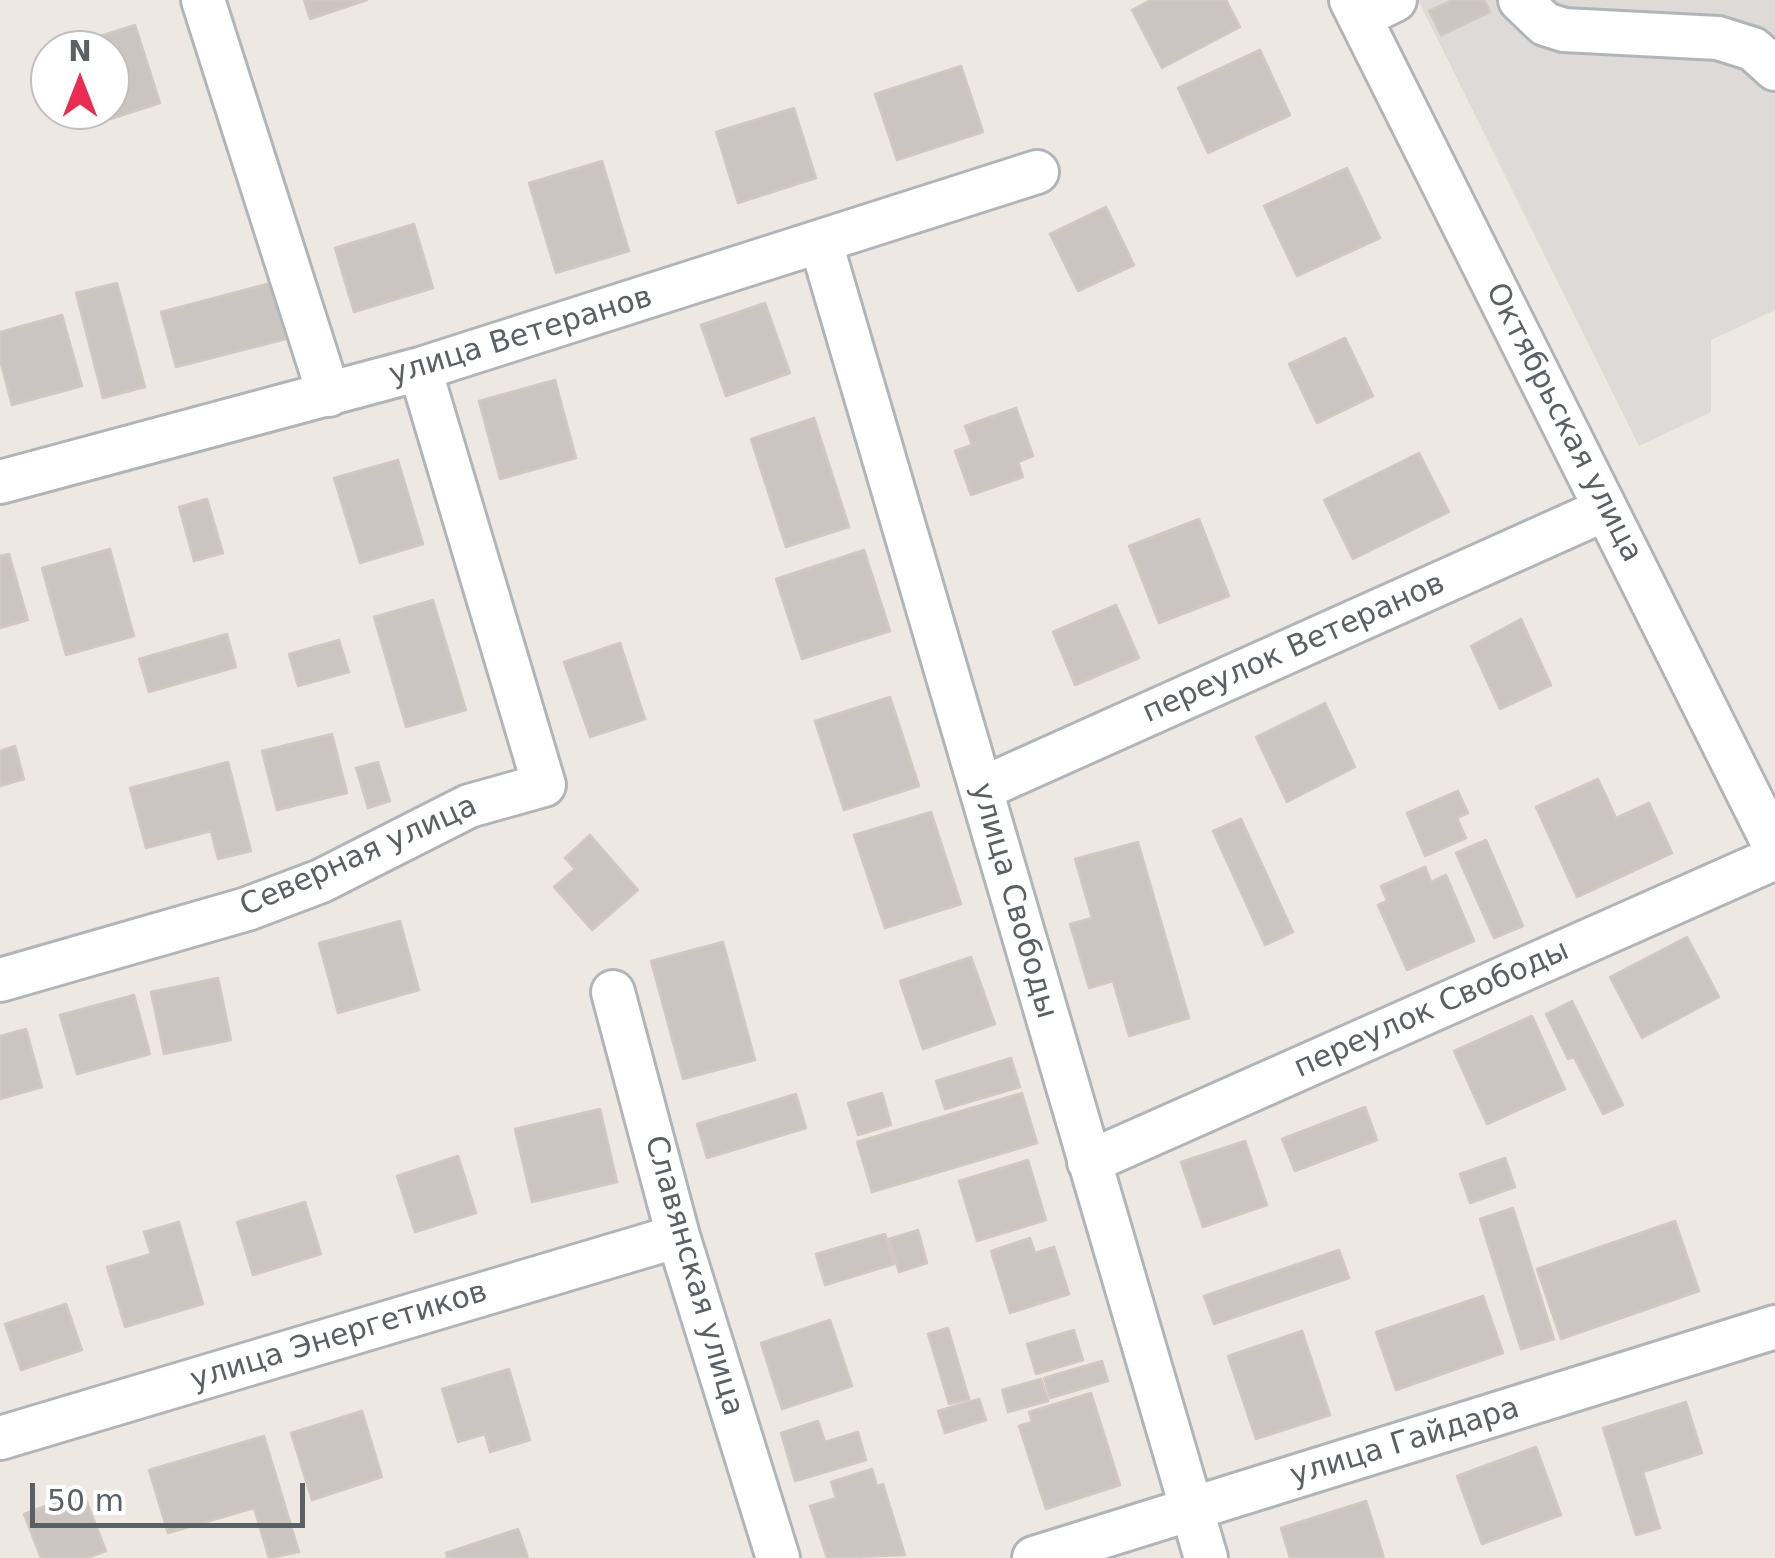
<!DOCTYPE html>
<meta charset="utf-8">
<style>
body{margin:0}
#map{position:relative;width:1775px;height:1558px;overflow:hidden;background:#ede8e2;font-family:"DejaVu Sans",sans-serif}
canvas{display:block}
.north{position:absolute;left:30px;top:30px;width:100px;height:100px;box-sizing:border-box;background:#fff;border:2px solid #bdbfc1;border-radius:50%;rotate:0deg;font-size:28px;font-weight:700;line-height:40px;text-align:center;color:#5a6063}
.north::after{content:'';display:block;margin:auto;width:35px;height:45px;background:#e92c50;clip-path:polygon(50% 0,100% 100%,50% 72%,0 100%)}
.scale{position:absolute;left:30px;top:1483px;width:275px;height:45px;box-sizing:border-box;border:5px solid #5a6063;border-top:0;padding-left:12px;font-size:30px;line-height:35px;white-space:nowrap;color:#5a6063;-webkit-text-stroke:8px #fff;paint-order:stroke}
</style>
<div id="map">
<canvas width="1775" height="1558"></canvas>
<div class="north">N</div>
<div class="scale">50 m</div>
</div>
<script>
const ctx = document.querySelector('canvas').getContext('2d');
ctx.lineJoin = 'round';
function fill(path, color) { ctx.fillStyle = color; ctx.fill(path, 'evenodd'); }
const shape = rows => new Path2D(rows.map(r => 'M' + r).join(''));
function stroke(path, color, width, dash) { ctx.strokeStyle = color; ctx.lineWidth = width; ctx.lineCap = dash ? 'butt' : 'round'; ctx.setLineDash(dash || []); ctx.stroke(path); }
function label(font, color, halo, rows, align = 'center') {
  ctx.font = font + ' "DejaVu Sans",sans-serif'; ctx.lineWidth = 8; ctx.setLineDash([]); ctx.textBaseline = 'middle'; ctx.strokeStyle = halo; ctx.fillStyle = color; for (const [text, x, y, turn = 0] of rows) {
    ctx.save(); ctx.translate(x, y); ctx.rotate((+turn || 0) * Math.PI / 180); ctx.textAlign = isNaN(turn) ? turn : align; if (halo) ctx.strokeText(text, 0, 0); ctx.fillText(text, 0, 0); ctx.restore();
  }
}
fill(shape([
 [1418,0,1775,0,1775,310,1711,340,1711,412,1639,446]
]), '#dedad7');
const building = shape([
 [304,0,367,0,310,19,304,0],
 [1151,0,1226,0,1240,27,1162,68,1132,10,1151,0],
 [1453,0,1484,0,1490,12,1441,35,1429,11,1453,0],
 [135,25,160,103,98,123,94,110,110,110,110,50,75,50,73,45,135,25],
 [1260,50,1290,115,1208,153,1178,88,1260,50],
 [961,66,983,132,897,160,875,94,961,66],
 [794,108,816,178,738,203,716,132,794,108],
 [602,161,629,251,556,273,529,183,602,161],
 [1347,168,1380,238,1297,276,1264,206,1347,168],
 [1106,207,1134,265,1078,291,1050,234,1106,207],
 [414,224,433,288,354,312,335,248,414,224],
 [117,283,145,387,103,398,76,293,117,283],
 [271,283,286,339,176,367,161,312,271,283],
 [765,303,790,373,726,396,701,325,765,303],
 [62,315,82,386,12,405,0,360,0,332,62,315],
 [1345,338,1373,396,1317,423,1289,364,1345,338],
 [555,380,576,458,500,479,479,401,555,380],
 [1016,408,1033,456,1018,462,1023,477,971,495,955,451,972,445,965,426,1016,408],
 [814,418,849,527,786,547,751,439,814,418],
 [1419,453,1449,512,1353,559,1324,500,1419,453],
 [398,460,423,544,360,563,334,478,398,460],
 [207,499,223,553,194,561,179,507,207,499],
 [1199,519,1229,596,1159,623,1129,546,1199,519],
 [110,549,134,636,66,655,42,568,110,549],
 [864,550,890,631,802,659,776,579,864,550],
 [9,554,28,620,0,628,0,556,9,554],
 [433,600,466,710,406,727,374,617,433,600],
 [1116,605,1139,658,1075,685,1053,632,1116,605],
 [1521,619,1551,685,1500,709,1471,646,1521,619],
 [227,634,236,667,149,692,139,659,227,634],
 [339,640,349,672,298,686,289,654,339,640],
 [620,643,645,719,590,737,564,662,620,643],
 [890,697,919,786,844,810,815,721,890,697],
 [1325,703,1355,767,1287,802,1256,737,1325,703],
 [332,734,347,793,277,810,262,751,332,734],
 [15,746,24,779,0,786,0,751,15,746],
 [228,762,251,851,218,859,211,831,146,848,130,788,228,762],
 [378,762,390,801,368,808,356,768,378,762],
 [1598,779,1616,818,1649,803,1672,853,1577,897,1536,807,1598,779],
 [1458,791,1468,813,1457,818,1466,838,1425,856,1407,813,1458,791],
 [931,812,961,904,885,928,854,835,931,812],
 [1241,819,1293,932,1265,945,1213,831,1241,819],
 [590,835,638,890,592,930,554,887,575,869,565,858,590,835],
 [1486,840,1523,926,1494,938,1456,853,1486,840],
 [1138,842,1189,1018,1129,1036,1113,981,1089,988,1070,924,1092,918,1075,859,1138,842],
 [1425,867,1431,882,1446,875,1474,941,1407,970,1378,905,1387,901,1381,886,1425,867],
 [400,921,419,990,338,1013,319,943,400,921],
 [1687,937,1719,997,1642,1038,1610,977,1687,937],
 [723,942,755,1060,683,1079,651,961,723,942],
 [971,957,995,1024,923,1049,900,981,971,957],
 [218,978,231,1040,164,1054,151,992,218,978],
 [134,995,150,1054,77,1074,60,1015,134,995],
 [1572,1001,1623,1105,1603,1114,1574,1057,1568,1059,1546,1014,1572,1001],
 [1532,1016,1565,1089,1487,1124,1454,1051,1532,1016],
 [26,1029,42,1087,0,1099,0,1036,26,1029],
 [1011,1058,1020,1087,945,1109,936,1081,1011,1058],
 [882,1093,891,1125,858,1135,848,1103,882,1093],
 [1022,1093,1037,1143,872,1192,857,1142,1022,1093],
 [796,1094,806,1128,707,1158,697,1124,796,1094],
 [1365,1107,1377,1140,1295,1171,1282,1139,1365,1107],
 [600,1109,617,1182,532,1202,515,1129,600,1109],
 [1245,1141,1267,1205,1203,1227,1181,1162,1245,1141],
 [458,1156,476,1213,415,1232,397,1176,458,1156],
 [1505,1158,1515,1187,1470,1203,1460,1174,1505,1158],
 [1028,1160,1046,1220,977,1241,959,1181,1028,1160],
 [305,1202,321,1254,253,1275,237,1222,305,1202],
 [1513,1208,1554,1339,1521,1349,1480,1219,1513,1208],
 [1675,1221,1699,1291,1561,1339,1537,1269,1675,1221],
 [179,1222,203,1304,125,1327,107,1267,151,1254,144,1232,179,1222],
 [918,1230,927,1263,899,1272,889,1239,918,1230],
 [885,1234,894,1264,825,1285,816,1254,885,1234],
 [1030,1238,1035,1253,1054,1247,1069,1294,1010,1313,991,1251,1030,1238],
 [1339,1250,1349,1278,1214,1324,1204,1296,1339,1250],
 [1483,1296,1503,1353,1396,1390,1376,1332,1483,1296],
 [66,1304,82,1350,21,1370,5,1324,66,1304],
 [830,1320,852,1386,782,1409,761,1343,830,1320],
 [948,1328,969,1399,949,1404,928,1334,948,1328],
 [1074,1330,1083,1360,1036,1374,1027,1344,1074,1330],
 [1302,1331,1330,1415,1256,1439,1228,1356,1302,1331],
 [1102,1361,1108,1381,1050,1398,1044,1378,1102,1361],
 [509,1369,530,1440,490,1452,485,1434,458,1442,442,1389,509,1369],
 [1041,1379,1048,1401,1008,1412,1002,1390,1041,1379],
 [1091,1393,1120,1485,1046,1509,1019,1426,1032,1422,1029,1412,1091,1393],
 [979,1399,986,1420,945,1433,938,1411,979,1399],
 [1686,1402,1702,1453,1643,1472,1660,1528,1636,1535,1603,1428,1686,1402],
 [362,1411,382,1477,312,1500,291,1433,362,1411],
 [818,1421,825,1442,858,1432,866,1460,795,1481,781,1433,818,1421],
 [264,1436,299,1552,269,1558,254,1508,168,1533,149,1470,264,1436],
 [1536,1447,1561,1515,1482,1544,1457,1476,1536,1447],
 [872,1469,877,1486,883,1484,905,1555,827,1558,810,1506,836,1498,831,1482,872,1469],
 [83,1492,106,1551,87,1558,41,1558,24,1514,83,1492],
 [1366,1501,1384,1558,1290,1558,1281,1528,1366,1501],
 [518,1529,528,1558,448,1558,446,1553,518,1529]
]);
fill(building, '#cac5c1');
stroke(building, '#d2c8c0', 2.5);
const minor = shape([
 [203,0,329,395],
 [1351,0,1775,847],
 [1520,0,1545,24,1564,30,1718,38,1753,49,1775,69],
 [1360,17,1395,0],
 [821,243,1206,1558],
 [0,482,420,369,1037,172],
 [981,789,1606,509],
 [0,980,247,909,321,881,469,806,544,785,420,369],
 [613,992,678,1236,778,1558],
 [1089,1162,1775,858],
 [0,1438,678,1236],
 [1034,1558,1775,1327]
]);
stroke(minor, '#b0b5b8', 48);
stroke(minor, '#fff', 42);
label('30px', '#5a6063', '#fff', [
 ["улица Ветеранов",521,337,-17],
 ["Октябрьская улица",1563,423,63],
 ["переулок Ветеранов",1294,649,-24],
 ["Северная улица",359,857,-24],
 ["улица Свободы",1013,901,74],
 ["переулок Свободы",1432,1010,-24],
 ["Славянская улица",693,1276,74],
 ["улица Энергетиков",339,1337,-17],
 ["улица Гайдара",1405,1443,-17]
]);
</script>
